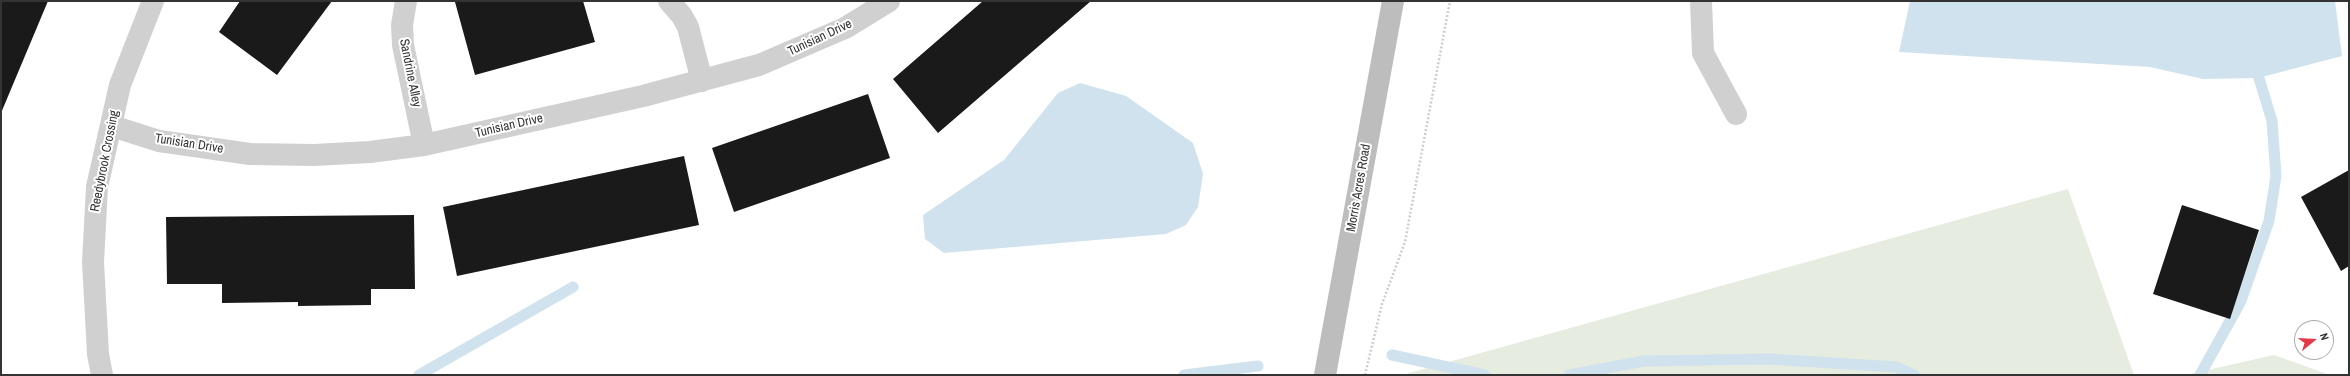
<!DOCTYPE html>
<style>
body{margin:0}
#map{position:relative;width:2350px;height:376px;overflow:hidden;background:#fff;font-family:"Archivo Narrow",sans-serif}
canvas{display:block}
.frame{position:absolute;inset:0;border:2px solid #333;pointer-events:none}
.north{position:absolute;left:2294px;top:320px;width:40px;height:40px;box-sizing:border-box;background:#fff;border:1px solid #adadad;border-radius:50%;rotate:72deg;font-size:11px;font-weight:700;line-height:16px;text-align:center;color:#333}
.north::after{content:'';display:block;margin:auto;width:14px;height:18px;background:#e63946;clip-path:polygon(50% 0,100% 100%,50% 72%,0 100%)}
</style>
<div id="map">
<canvas width="2350" height="376"></canvas>
<div class="frame"></div>
<div class="north">N</div>
</div>
<script>
const ctx = document.querySelector('canvas').getContext('2d');
ctx.lineJoin = 'round';
function fill(path, color) { ctx.fillStyle = color; ctx.fill(path, 'evenodd'); }
const shape = rows => new Path2D(rows.map(r => 'M' + r).join(''));
function stroke(path, color, width, dash) { ctx.strokeStyle = color; ctx.lineWidth = width; ctx.lineCap = dash ? 'butt' : 'round'; ctx.setLineDash(dash || []); ctx.stroke(path); }
function label(font, color, halo, rows, align = 'center') {
  ctx.font = font + ' "Archivo Narrow",sans-serif'; ctx.lineWidth = 4; ctx.setLineDash([]); ctx.textBaseline = 'middle'; ctx.strokeStyle = halo; ctx.fillStyle = color; for (const [text, x, y, turn = 0] of rows) {
    ctx.save(); ctx.translate(x, y); ctx.rotate((+turn || 0) * Math.PI / 180); ctx.textAlign = isNaN(turn) ? turn : align; if (halo) ctx.strokeText(text, 0, 0); ctx.fillText(text, 0, 0); ctx.restore();
  }
}
fill(shape([
 [2068,189,2134,375,1402,375],
 [2274,355,2330,375,2186,375]
]), '#e6ecdf');
fill(shape([
 [1910,1,2335,1,2342,56,2258,78,2203,79,2150,67,1899,52],
 [1080,83,1126,96,1193,143,1203,174,1198,207,1186,225,1166,234,944,253,925,239,923,215,1004,160,1058,93]
]), '#cfe2ee');
stroke(shape([
 [1392,355,1485,375],
 [419,375,573,287],
 [1184,375,1258,366],
 [1569,375,1644,361,1770,359,1896,367,1914,375],
 [2200,375,2241,301,2269,221,2276,176,2272,121,2255,65]
]), '#cfe2ee', 11);
fill(shape([
 [1,1,48,1,1,113],
 [240,1,332,1,277,75,219,32],
 [459,1,583,1,595,42,475,75,455,2],
 [983,1,1091,1,938,133,893,79],
 [868,94,890,158,734,212,712,148],
 [684,156,699,225,457,276,443,207],
 [2349,170,2349,266,2341,271,2301,197],
 [2182,205,2259,230,2230,319,2153,294],
 [414,215,415,289,371,289,371,305,298,306,298,302,222,303,222,284,167,284,166,217]
]), '#1a1a1a');
stroke(shape([
 [1365,375,1382,304,1405,242,1450,1]
]), '#cdcdcd', 2.5, [2, 2]);
stroke(shape([
 [406,1,402,25,403,45,424,145],
 [669,1,682,16,688,27,702,81],
 [1701,1,1703,53,1736,114],
 [112,126,159,141,250,154,314,155,370,152,424,145,643,96,759,65,845,28,889,1],
 [102,375,98,354,93,262,97,187,120,85,153,1]
]), '#d0d0d0', 22);
stroke(shape([
 [1325,375,1393,1]
]), '#bdbdbd', 22);
label('13px', '#333', '#fff', [
 ["Tunisian Drive",820,38,-25],
 ["Sandrine Alley",410,73,79],
 ["Tunisian Drive",509,126,-13],
 ["Tunisian Drive",189,144,9],
 ["Reedybrook Crossing",105,161,-79],
 ["Morris Acres Road",1359,188,-80]
]);
</script>
